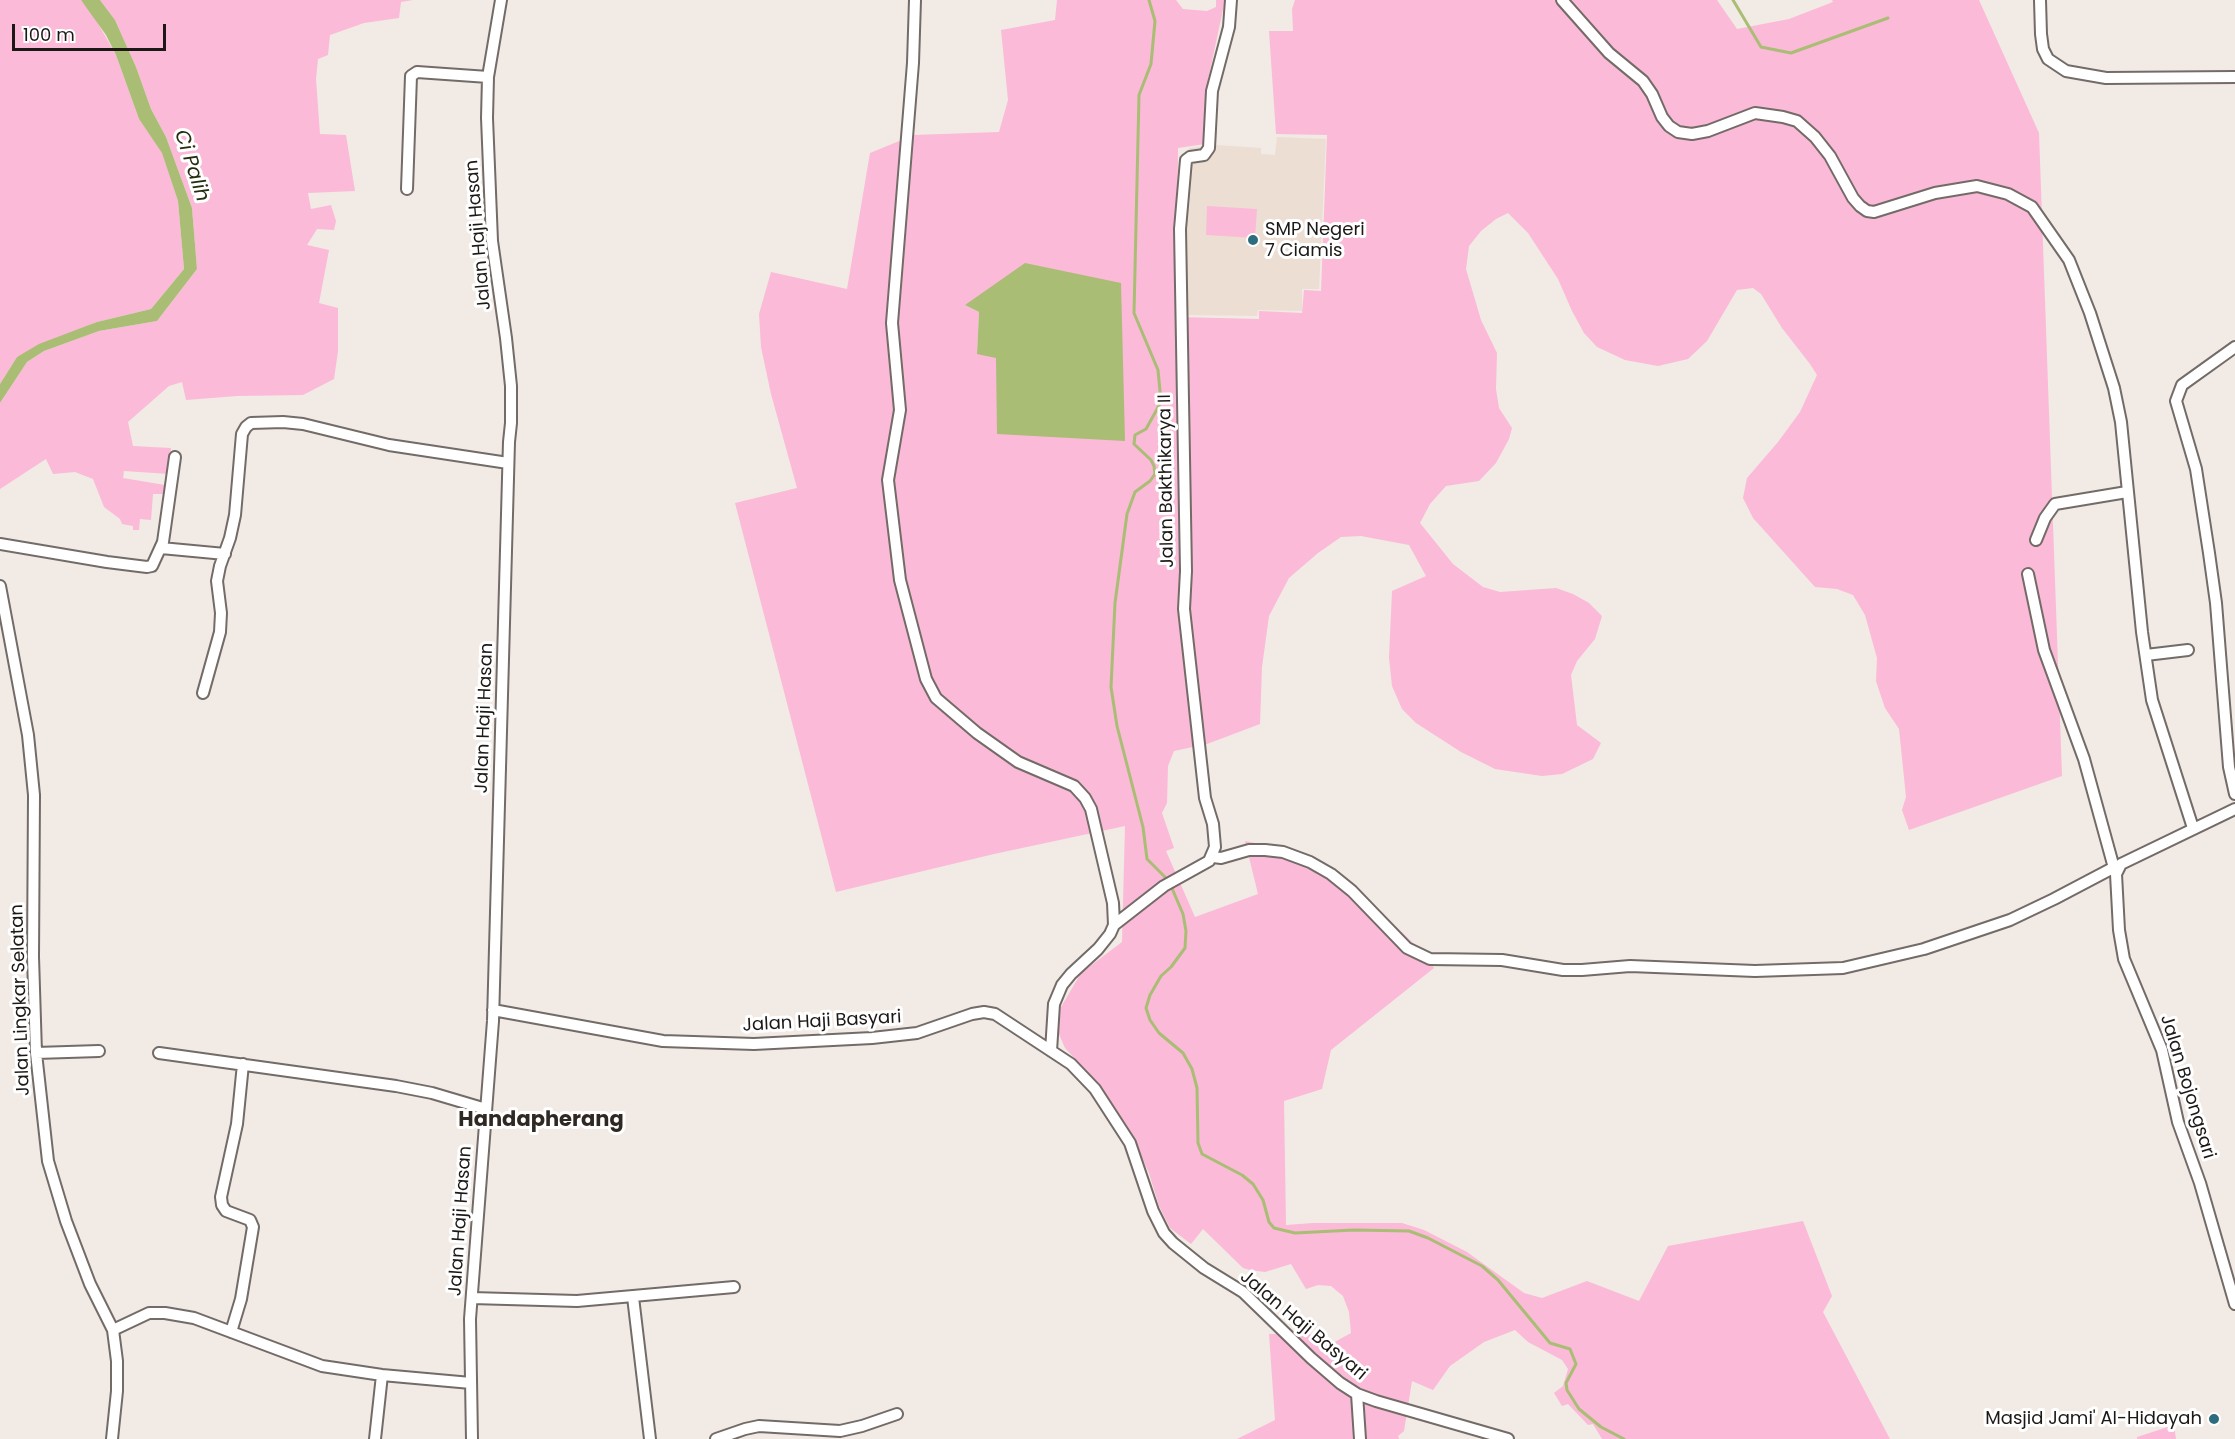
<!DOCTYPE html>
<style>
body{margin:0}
#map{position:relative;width:2235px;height:1439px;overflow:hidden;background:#f2eae5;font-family:Poppins,sans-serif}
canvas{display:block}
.scale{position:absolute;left:12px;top:24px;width:154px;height:27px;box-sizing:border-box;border:3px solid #1b1816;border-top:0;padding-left:8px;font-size:18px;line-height:21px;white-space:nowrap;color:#1b1816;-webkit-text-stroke:4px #fff;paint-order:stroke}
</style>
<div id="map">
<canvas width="2235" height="1439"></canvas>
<div class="scale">100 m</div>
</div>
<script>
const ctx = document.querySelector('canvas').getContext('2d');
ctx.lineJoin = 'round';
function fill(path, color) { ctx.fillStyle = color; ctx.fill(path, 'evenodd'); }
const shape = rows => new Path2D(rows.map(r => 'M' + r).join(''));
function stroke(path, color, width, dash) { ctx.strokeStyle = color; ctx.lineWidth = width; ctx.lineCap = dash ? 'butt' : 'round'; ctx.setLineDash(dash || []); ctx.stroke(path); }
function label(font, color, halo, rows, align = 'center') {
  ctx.font = font + ' Poppins,sans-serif'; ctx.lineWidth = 6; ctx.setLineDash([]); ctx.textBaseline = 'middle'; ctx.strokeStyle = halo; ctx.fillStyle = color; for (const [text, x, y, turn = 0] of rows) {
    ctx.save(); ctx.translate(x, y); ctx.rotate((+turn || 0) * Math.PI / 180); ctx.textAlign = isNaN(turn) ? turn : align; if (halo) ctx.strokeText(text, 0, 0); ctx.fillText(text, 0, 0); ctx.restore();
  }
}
fill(shape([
 [1277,137,1326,139,1319,289,1302,289,1302,311,1258,310,1257,316,1185,315,1185,191,1189,148,1216,145,1261,148,1261,154,1275,155]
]), '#edded4');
fill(shape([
 [0,0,81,0,92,13,116,55,139,119,162,152,178,201,184,269,151,309,97,322,17,357,0,384],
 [100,0,413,0,401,2,399,18,364,23,330,35,328,55,318,59,316,79,320,134,346,135,355,191,308,193,311,209,331,205,336,221,334,230,317,229,307,245,329,250,319,303,338,308,338,351,334,379,303,395,237,396,186,400,182,382,169,386,128,422,133,446,171,448,169,474,124,471,123,478,165,485,164,494,153,494,151,520,140,519,139,530,133,530,133,526,122,524,120,519,104,507,93,479,75,472,53,474,46,459,0,489,0,403,27,362,44,351,99,331,157,321,197,269,192,208,166,137,151,109,136,67,115,20],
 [1057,0,1176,0,1183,9,1207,11,1216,7,1216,0,1225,0,1208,80,1205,144,1178,148,1177,273,1178,317,1259,319,1259,311,1302,313,1304,290,1321,291,1327,135,1276,134,1269,31,1293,31,1292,9,1295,0,1717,0,1737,29,1789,19,1833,2,1832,0,1979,0,2039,133,2062,776,1909,830,1902,810,1906,797,1899,729,1885,708,1876,681,1877,658,1865,615,1853,595,1837,589,1815,587,1753,518,1743,498,1747,478,1778,442,1800,412,1817,375,1810,364,1782,328,1761,294,1753,288,1737,290,1707,341,1688,359,1658,366,1625,360,1597,347,1584,333,1572,311,1558,279,1528,233,1508,213,1496,219,1481,231,1469,246,1466,269,1481,320,1497,353,1496,389,1499,408,1512,428,1509,439,1496,463,1479,481,1446,486,1430,504,1420,523,1453,564,1483,587,1500,592,1556,588,1573,594,1589,603,1602,616,1595,639,1577,661,1571,675,1577,725,1601,743,1593,759,1562,774,1542,776,1495,769,1461,752,1416,723,1402,709,1392,686,1389,658,1392,591,1426,576,1409,545,1361,536,1341,537,1318,553,1289,578,1269,616,1262,667,1260,724,1207,744,1174,751,1168,766,1167,803,1162,813,1174,848,1166,851,1195,917,1258,894,1245,841,1275,847,1311,857,1347,878,1421,951,1434,968,1331,1050,1322,1089,1284,1101,1286,1225,1313,1223,1402,1223,1424,1230,1467,1252,1524,1293,1542,1298,1587,1281,1639,1301,1668,1246,1803,1221,1832,1296,1823,1312,1890,1439,1602,1439,1593,1424,1588,1425,1568,1404,1562,1406,1554,1393,1563,1386,1568,1369,1562,1360,1528,1342,1515,1330,1484,1342,1450,1366,1433,1390,1412,1381,1404,1431,1398,1436,1399,1439,1237,1439,1275,1420,1269,1334,1309,1334,1331,1344,1351,1333,1349,1312,1343,1296,1331,1286,1318,1285,1306,1289,1291,1264,1265,1272,1250,1270,1243,1268,1203,1229,1191,1244,1170,1228,1159,1206,1149,1173,1127,1127,1093,1078,1065,1048,1058,1032,1061,1007,1081,973,1122,942,1125,826,994,854,836,892,735,503,797,488,771,394,761,347,759,314,771,272,847,289,870,153,914,135,999,132,1008,100,1001,30,1055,20],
 [1121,283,977,354,979,312,965,305],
 [1207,206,1257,209,1255,238,1206,235],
 [2174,1425,2176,1439,2137,1439,2137,1437]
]), '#fbbad7');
fill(shape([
 [81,0,100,0,115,20,136,67,151,109,166,137,192,208,197,269,157,321,99,331,44,351,27,362,0,403,0,384,17,357,39,344,97,322,151,309,184,269,178,201,162,153,139,119,116,55,106,35],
 [1025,263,1121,283,1125,441,997,434,996,358,977,354,979,312,965,305]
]), '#a9bd75');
stroke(shape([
 [1149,0,1155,21,1151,64,1139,95,1134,313,1158,370,1161,402,1146,429,1135,435,1134,444,1151,460,1154,466,1155,474,1150,481,1135,492,1127,514,1115,603,1111,687,1117,726,1143,827,1147,859,1168,880],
 [1733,0,1761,47,1791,53,1888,18],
 [1171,886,1183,914,1186,931,1185,948,1171,967,1161,976,1150,995,1146,1008,1150,1020,1159,1033,1183,1053,1192,1069,1197,1088,1198,1143,1202,1154,1242,1175,1253,1184,1263,1200,1269,1222,1274,1228,1295,1233,1354,1230,1409,1231,1428,1238,1482,1266,1498,1280,1550,1343,1570,1349,1576,1364,1566,1383,1567,1390,1579,1409,1601,1427,1624,1439]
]), '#a9bd75', 3);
const minor = shape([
 [915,0,913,63,892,323,900,410,888,480,900,580,926,679,936,698,977,733,1018,762,1074,786,1085,798,1091,809,1113,903,1114,925,1110,934,1098,949,1071,974,1062,985,1054,1004,1051,1051],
 [1562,0,1609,53,1643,81,1652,94,1662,117,1669,126,1678,132,1692,134,1708,131,1755,113,1783,117,1797,121,1815,137,1830,156,1853,198,1860,206,1867,211,1874,212,1935,193,1977,186,2008,194,2032,207,2069,260,2090,313,2114,388,2121,422,2142,632,2152,700,2193,828],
 [2040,0,2041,34,2043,49,2048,59,2066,71,2106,78,2235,77],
 [407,189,411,76,417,72,488,77],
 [2235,347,2182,385,2176,401,2196,469,2209,553,2216,603,2229,767,2235,794],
 [2036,540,2045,518,2055,504,2127,492],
 [0,544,107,562,147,567,152,566,163,542,175,457],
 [161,548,225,554],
 [2028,574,2044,650,2084,759,2114,868],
 [0,586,28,735,34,795,33,957,36,1053,48,1161,66,1221,90,1284,113,1330,117,1361,117,1391,112,1439],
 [2146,655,2188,650],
 [203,693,220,632,221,613,217,581,220,566,230,538,235,515,242,434,246,427,251,423,283,422,303,424,389,445,508,463],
 [2235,809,2121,864,2116,874,2119,930,2124,959,2162,1050,2178,1122,2200,1183,2235,1304],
 [1213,857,1221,858,1249,850,1265,850,1283,852,1310,862,1331,874,1352,891,1407,948,1430,959,1502,960,1563,970,1582,970,1630,966,1755,971,1843,968,1924,949,2010,920,2054,899,2111,869,2117,868],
 [1114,925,1164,886,1209,861,1215,847,1213,824,1205,798,1184,609,1186,571,1180,229,1186,160,1190,157,1204,155,1209,148,1212,91,1229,27,1231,0],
 [493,1010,663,1041,754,1044,872,1038,917,1033,972,1014,984,1012,995,1014,1071,1064,1095,1089,1130,1143,1153,1211,1164,1233,1173,1243,1204,1268,1243,1292,1311,1358,1340,1383,1357,1394,1376,1401,1508,1439],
 [36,1053,99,1051],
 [159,1053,396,1086,432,1093,486,1109],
 [633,1297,650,1439],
 [472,1298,577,1301,734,1287],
 [113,1330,149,1313,165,1313,194,1318,322,1366,382,1375,471,1383],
 [231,1332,241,1299,253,1227,250,1220,226,1211,222,1205,221,1197,237,1124,243,1064],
 [1357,1394,1360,1439],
 [375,1439,382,1375],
 [472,1439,470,1319,493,1021,509,442,511,423,511,386,506,338,492,241,487,118,488,77,501,0],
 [716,1439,745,1429,759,1426,840,1431,862,1426,897,1414]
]);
stroke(minor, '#736b67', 14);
stroke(minor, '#fff', 10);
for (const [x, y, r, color] of [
 [1253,240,6,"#2b6d7f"],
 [2214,1419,6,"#2b6d7f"]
]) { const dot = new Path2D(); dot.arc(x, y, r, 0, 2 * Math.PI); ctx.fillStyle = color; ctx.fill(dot); stroke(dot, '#fff', 2); }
label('18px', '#1b1816', '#fff', [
 ["SMP Negeri",1265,230],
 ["7 Ciamis",1265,251],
 ["Masjid Jami' Al-Hidayah",2202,1419,"right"]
], 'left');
label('18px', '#1b1816', '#fff', [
 ["Jalan Haji Hasan",479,235,-95],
 ["Jalan Bakthikarya II",1167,481,-91],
 ["Jalan Haji Hasan",485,718,-88],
 ["Jalan Lingkar Selatan",21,1000,-92],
 ["Jalan Haji Basyari",822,1022,-3],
 ["Jalan Bojongsari",2187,1087,73],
 ["Jalan Haji Hasan",461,1221,-86],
 ["Jalan Haji Basyari",1303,1326,40]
]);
label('italic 20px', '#252d0e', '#fff', [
 ["Ci Palih",191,166,72]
]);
label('bold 21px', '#2f2924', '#fff', [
 ["Handapherang",541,1121]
]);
</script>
